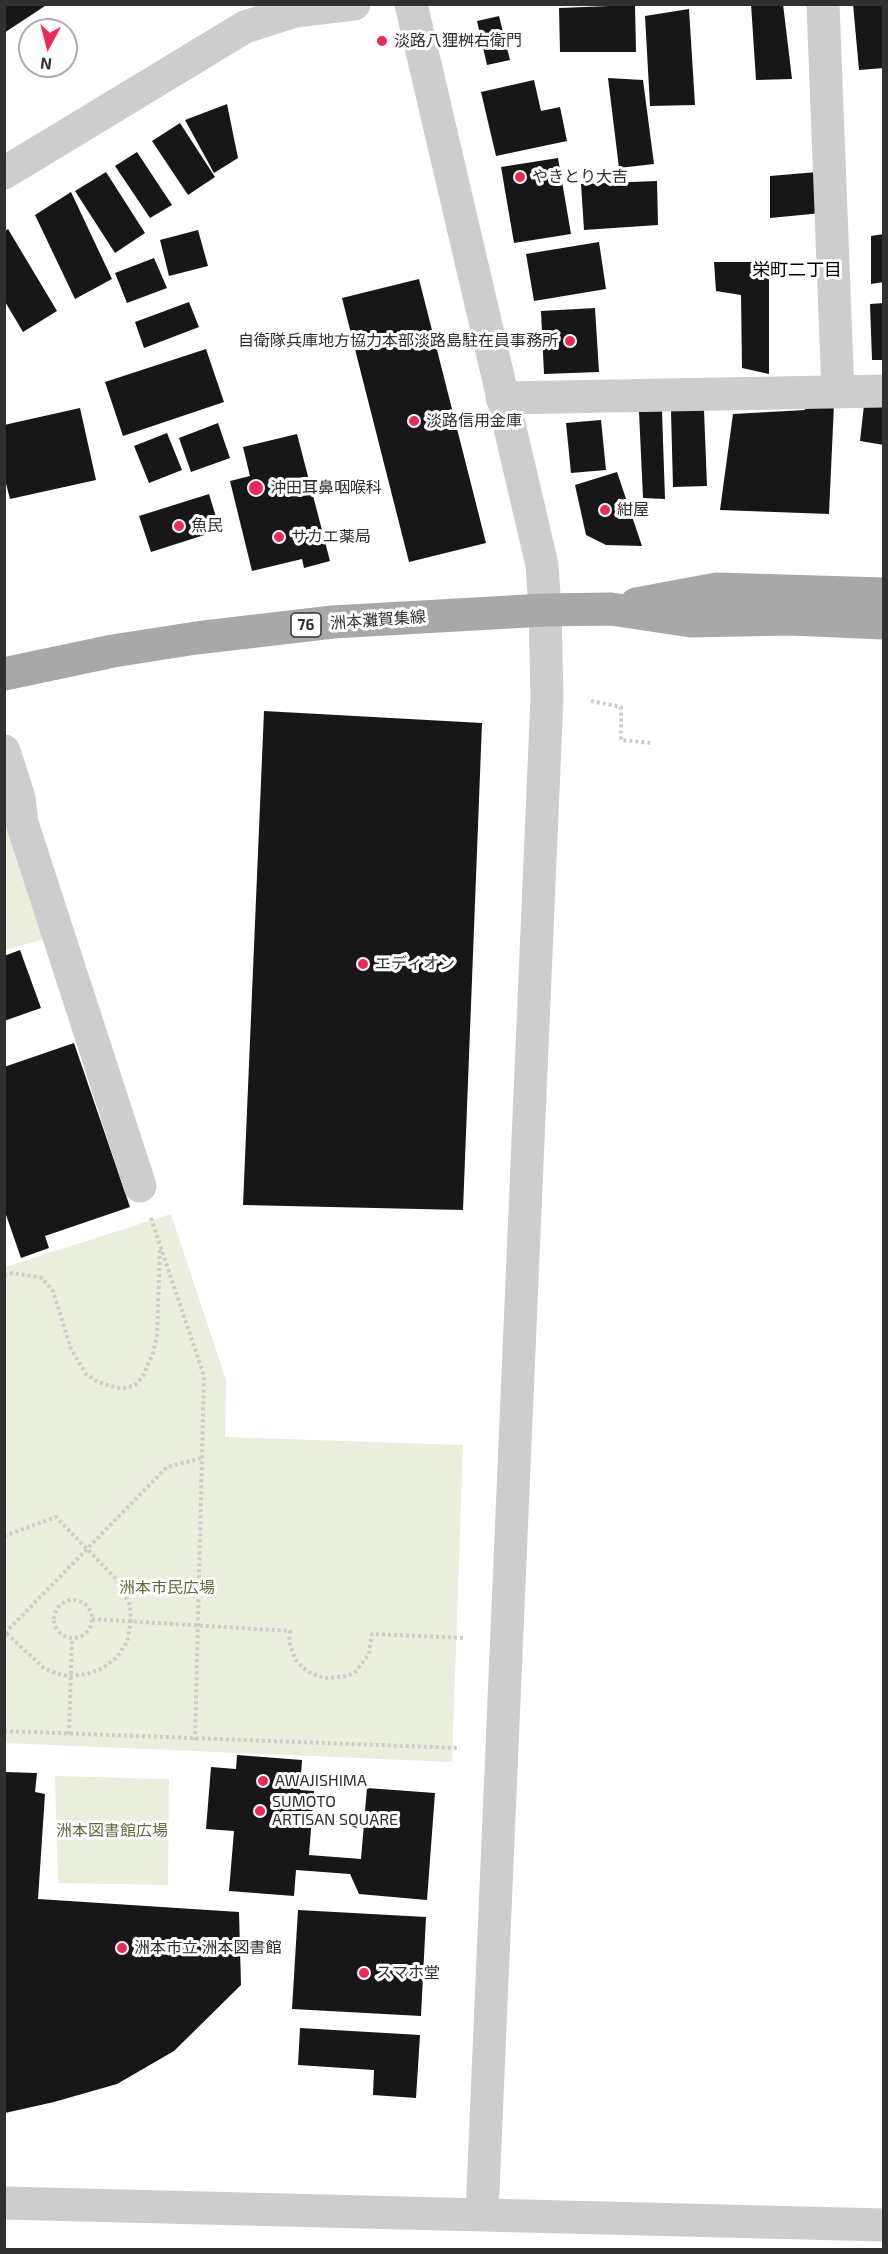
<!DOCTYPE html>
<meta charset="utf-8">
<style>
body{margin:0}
#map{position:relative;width:888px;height:2254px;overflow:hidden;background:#fff;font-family:"Exo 2",sans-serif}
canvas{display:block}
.frame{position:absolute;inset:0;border:6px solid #303030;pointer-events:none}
.north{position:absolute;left:18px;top:18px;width:60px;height:60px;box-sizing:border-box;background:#fff;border:2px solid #acacac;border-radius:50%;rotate:187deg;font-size:16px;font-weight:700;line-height:24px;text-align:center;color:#303030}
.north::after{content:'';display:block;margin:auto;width:21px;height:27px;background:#f02858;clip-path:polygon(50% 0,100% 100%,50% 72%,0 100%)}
</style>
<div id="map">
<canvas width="888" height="2254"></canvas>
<div class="frame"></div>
<div class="north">N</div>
</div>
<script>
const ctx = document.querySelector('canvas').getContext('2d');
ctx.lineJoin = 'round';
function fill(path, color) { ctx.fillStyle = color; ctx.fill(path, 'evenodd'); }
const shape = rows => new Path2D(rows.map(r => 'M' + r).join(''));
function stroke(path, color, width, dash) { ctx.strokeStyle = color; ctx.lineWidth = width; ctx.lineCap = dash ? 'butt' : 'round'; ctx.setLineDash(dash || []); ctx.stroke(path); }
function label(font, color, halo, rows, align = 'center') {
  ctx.font = font + ' "Exo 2","Noto Sans JP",sans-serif'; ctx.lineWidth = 6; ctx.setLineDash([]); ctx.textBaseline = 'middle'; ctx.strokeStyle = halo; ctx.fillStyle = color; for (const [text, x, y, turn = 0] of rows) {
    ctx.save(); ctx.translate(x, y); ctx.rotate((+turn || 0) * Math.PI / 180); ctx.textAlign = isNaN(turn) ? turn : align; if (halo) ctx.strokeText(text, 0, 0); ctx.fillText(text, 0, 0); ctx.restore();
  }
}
fill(shape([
 [4,821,45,939,5,950,4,950],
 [171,1214,226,1380,225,1437,463,1445,452,1762,5,1743,5,1267],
 [55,1776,169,1779,168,1885,58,1883]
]), '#e9eedd');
fill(shape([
 [4,4,48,4,4,33],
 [751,4,783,4,792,79,756,80],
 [853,4,884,4,884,68,859,70],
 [635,5,636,52,560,52,559,8],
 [689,9,695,105,650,106,645,16],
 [499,16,510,60,487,65,477,21],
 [608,78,643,80,654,164,619,168],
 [534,80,541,111,560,107,567,141,496,156,481,92],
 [227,104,238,158,214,173,185,120],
 [180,123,215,177,188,195,152,141],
 [137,152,172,205,150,218,115,166],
 [558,158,571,234,514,243,501,167],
 [106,172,145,233,115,253,75,191],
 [817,172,822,213,770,218,770,176],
 [657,181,658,225,584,230,581,184],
 [71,192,112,279,75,299,35,215],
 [8,229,57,311,23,332,4,300,4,232],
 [198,230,208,266,169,276,160,240],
 [884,234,884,282,871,284,871,236],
 [599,242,606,289,534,301,526,254],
 [154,258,167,288,127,303,115,273],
 [714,262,769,262,769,374,742,368,741,295,716,291],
 [419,279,486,543,409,562,342,298],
 [189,302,199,327,144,348,135,322],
 [884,303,884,360,872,360,870,304],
 [595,308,599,372,544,374,541,311],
 [206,349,224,402,123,436,105,382],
 [804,400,834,404,829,514,720,510,733,414,805,410],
 [864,405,884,407,884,445,860,441],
 [80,408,96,480,10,499,4,476,4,425],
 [704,410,707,486,673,487,671,411],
 [662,411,665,499,643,498,639,412],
 [601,420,606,470,571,473,566,423],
 [218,423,230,458,191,472,179,438],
 [167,433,182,470,149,483,134,446],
 [297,434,330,561,304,568,302,559,252,571,230,481,250,476,243,447],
 [617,472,642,546,606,545,586,535,575,485],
 [209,494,220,530,151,552,139,516],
 [264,711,482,723,463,1210,243,1205],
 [20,950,41,1008,4,1021,4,956],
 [74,1043,130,1207,45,1236,49,1248,21,1258,4,1209,4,1067],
 [237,1755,302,1760,300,1790,314,1791,309,1855,361,1859,367,1788,435,1793,427,1900,359,1894,350,1874,296,1870,294,1896,229,1891,234,1831,206,1829,211,1767,236,1769],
 [5,1772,37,1773,35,1792,45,1794,38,1899,239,1912,241,1985,174,2051,117,2084,54,2102,5,2113],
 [298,1910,426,1917,421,2016,292,2009],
 [300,2028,420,2035,416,2098,373,2095,374,2070,298,2065]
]), '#171717');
stroke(shape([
 [591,701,621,707,621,740,653,743],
 [151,1218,204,1376,195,1740],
 [4,1275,13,1273,42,1278,53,1291,71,1349,86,1374,98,1382,117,1388,125,1388,135,1385,143,1376,153,1353,157,1336,160,1248],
 [4,1536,56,1517,118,1581,130,1605,131,1621,127,1642,117,1657,103,1668,87,1674,71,1676,61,1675,45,1669,6,1633],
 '54 1619a19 19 0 1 1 38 0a19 19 0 1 1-38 0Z',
 [92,1619,290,1631,289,1641,295,1659,302,1667,312,1674,325,1678,348,1676,356,1671,369,1654,372,1634,465,1638],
 [5,1633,167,1467,202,1458],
 [4,1731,460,1748],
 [69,1734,72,1638]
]), '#cdcdcd', 4, [3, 3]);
stroke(shape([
 [411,4,542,565,545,610,547,697,482,2214],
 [823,4,838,392],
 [4,173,245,27,295,11,354,4],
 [502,398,884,391],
 [4,751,19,798,22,823,140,1186],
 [4,2203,884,2225]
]), '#cdcdcd', 33);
stroke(shape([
 [636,604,717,589,884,594],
 [4,674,113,651,196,638,333,622,545,610,611,609,691,621,790,619,884,623]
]), '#a8a8a8', 33);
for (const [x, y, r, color] of [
 [382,41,6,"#f02858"],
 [520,177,6,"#f02858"],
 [570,341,6,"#f02858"],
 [414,421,6,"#f02858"],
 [256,488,8,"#f02858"],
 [605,510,6,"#f02858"],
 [179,526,6,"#f02858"],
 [279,537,6,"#f02858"],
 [363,964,6,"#f02858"],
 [263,1781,6,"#f02858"],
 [260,1811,6,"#f02858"],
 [122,1948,6,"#f02858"],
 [364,1973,6,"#f02858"]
]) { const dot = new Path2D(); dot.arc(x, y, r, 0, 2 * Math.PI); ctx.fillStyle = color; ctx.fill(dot); stroke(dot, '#fff', 2); }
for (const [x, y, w] of [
 [306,625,30]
]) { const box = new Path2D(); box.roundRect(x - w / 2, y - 12, w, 24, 4.5); ctx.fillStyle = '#fff'; ctx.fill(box); stroke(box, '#303030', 1.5); }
label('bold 15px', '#303030', null, [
 ["76",306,625]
]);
label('16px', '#303030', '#fff', [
 ["淡路八狸桝右衛門",394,41],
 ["やきとり大吉",532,177],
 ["自衛隊兵庫地方協力本部淡路島駐在員事務所",558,341,"right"],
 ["淡路信用金庫",426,421],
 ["沖田耳鼻咽喉科",270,488],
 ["紺屋",617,510],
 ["魚民",191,526],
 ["サカエ薬局",291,537],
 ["エディオン",375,964],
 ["AWAJISHIMA",275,1781],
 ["SUMOTO",272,1802],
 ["ARTISAN SQUARE",272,1820],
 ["洲本市立 洲本図書館",134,1948],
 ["スマホ堂",376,1973]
], 'left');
label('16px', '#303030', '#fff', [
 ["洲本灘賀集線",378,620,-4]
]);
label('16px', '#5b6f3a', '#fff', [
 ["洲本市民広場",167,1588],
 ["洲本図書館広場",112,1831]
]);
label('18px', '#000', '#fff', [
 ["栄町二丁目",797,270]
]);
</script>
